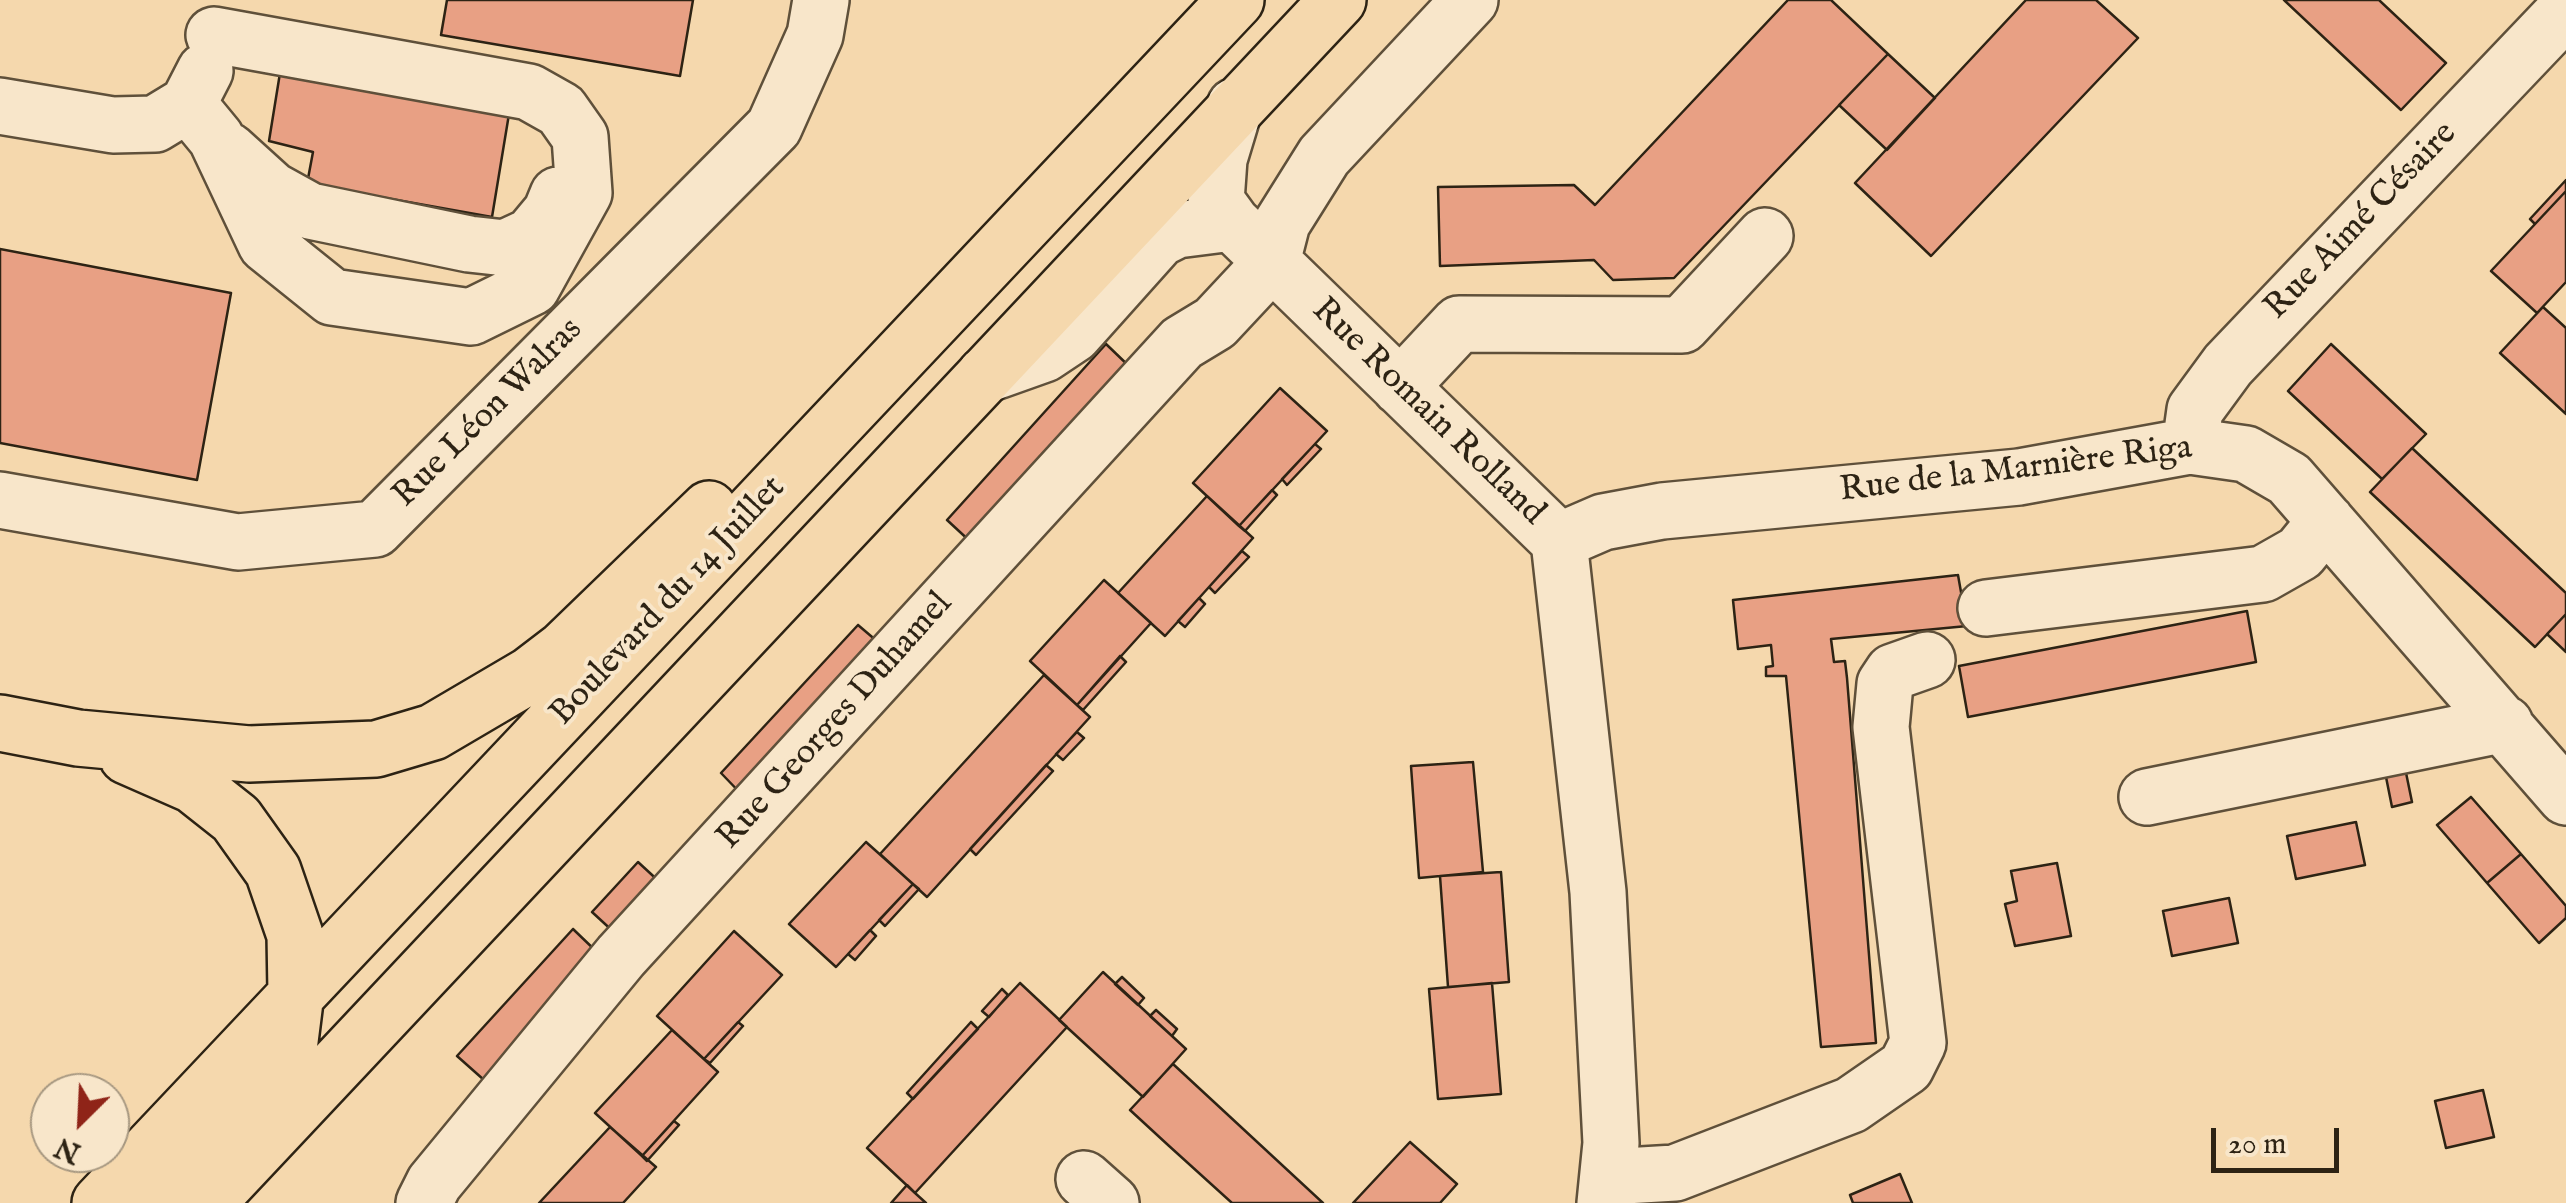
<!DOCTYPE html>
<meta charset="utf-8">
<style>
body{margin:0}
#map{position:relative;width:2566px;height:1203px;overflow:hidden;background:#f5d8ad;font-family:"IM FELL English",serif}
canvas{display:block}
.north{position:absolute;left:30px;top:1073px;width:100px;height:100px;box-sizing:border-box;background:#f8e6ca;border:2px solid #a79881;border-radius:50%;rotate:204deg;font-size:28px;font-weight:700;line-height:40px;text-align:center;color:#2d2314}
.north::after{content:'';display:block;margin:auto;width:35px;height:45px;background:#8f2418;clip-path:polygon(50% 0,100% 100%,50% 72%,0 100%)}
.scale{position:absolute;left:2211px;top:1128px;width:128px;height:45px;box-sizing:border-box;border:5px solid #2d2314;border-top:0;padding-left:12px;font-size:30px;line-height:35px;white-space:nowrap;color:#2d2314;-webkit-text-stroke:8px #f8e6ca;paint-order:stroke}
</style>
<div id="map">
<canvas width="2566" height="1203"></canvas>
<div class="north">N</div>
<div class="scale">20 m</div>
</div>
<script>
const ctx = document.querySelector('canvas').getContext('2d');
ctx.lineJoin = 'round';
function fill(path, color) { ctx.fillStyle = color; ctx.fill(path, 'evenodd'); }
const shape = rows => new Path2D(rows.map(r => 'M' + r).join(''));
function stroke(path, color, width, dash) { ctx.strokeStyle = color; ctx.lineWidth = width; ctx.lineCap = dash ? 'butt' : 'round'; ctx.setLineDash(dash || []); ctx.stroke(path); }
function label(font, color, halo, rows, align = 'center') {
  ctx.font = font + ' "IM FELL English",serif'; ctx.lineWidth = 8; ctx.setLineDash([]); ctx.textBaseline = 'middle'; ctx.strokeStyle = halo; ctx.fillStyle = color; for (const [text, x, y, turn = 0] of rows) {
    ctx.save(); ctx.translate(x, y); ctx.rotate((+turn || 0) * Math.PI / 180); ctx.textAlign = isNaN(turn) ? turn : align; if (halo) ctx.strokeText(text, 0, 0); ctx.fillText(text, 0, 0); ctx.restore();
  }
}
const building = shape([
 [447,0,693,0,680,76,441,35,447,0],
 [1788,0,1831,0,1888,54,1674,278,1613,280,1594,260,1440,266,1438,187,1574,185,1595,205,1788,0],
 [2026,0,2096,0,2138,38,1931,256,1855,183,2026,0],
 [2284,0,2379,0,2446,63,2401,110,2284,0],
 [1888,54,1935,98,1887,150,1839,105,1888,54],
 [280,73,509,114,492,217,307,184,313,152,269,141,280,73],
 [2566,180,2566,191,2535,224,2530,219,2566,180],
 [2566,191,2566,282,2537,313,2491,271,2566,191],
 [0,249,231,293,197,480,0,443,0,249],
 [2543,307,2566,328,2566,414,2500,353,2543,307],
 [1106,344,1133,370,974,545,947,520,1106,344],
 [2331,344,2426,434,2382,479,2288,391,2331,344],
 [1280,388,1327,431,1239,526,1193,483,1280,388],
 [1315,444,1321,449,1287,485,1282,479,1315,444],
 [2412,448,2566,593,2566,614,2535,647,2370,492,2412,448],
 [1272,490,1277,495,1245,531,1239,526,1272,490],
 [1207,496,1253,538,1165,636,1118,593,1207,496],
 [1242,551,1249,557,1215,593,1209,587,1242,551],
 [1958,575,1967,626,1831,639,1834,662,1845,661,1847,678,1876,1043,1821,1047,1786,676,1766,676,1766,667,1773,666,1771,645,1738,649,1733,600,1958,575],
 [1104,580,1151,623,1077,705,1030,661,1104,580],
 [1199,598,1205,604,1185,627,1178,621,1199,598],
 [2247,611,2256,662,1968,717,1959,666,2247,611],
 [2566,614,2566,652,2547,634,2566,614],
 [858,625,885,648,746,799,721,773,858,625],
 [1120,656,1126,662,1083,710,1077,705,1120,656],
 [1044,675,1090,717,927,897,880,854,1044,675],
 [1077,732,1084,738,1063,760,1056,754,1077,732],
 [1473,762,1483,872,1419,878,1411,766,1473,762],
 [2404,763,2412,802,2392,807,2384,767,2404,763],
 [1046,765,1053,771,976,855,970,849,1046,765],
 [2471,797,2521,854,2487,883,2437,825,2471,797],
 [2356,822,2365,865,2296,879,2287,836,2356,822],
 [866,842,913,884,836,967,789,924,866,842],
 [2521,854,2566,906,2566,918,2539,943,2487,883,2521,854],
 [638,862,664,886,617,935,592,912,638,862],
 [2057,863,2071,936,2015,946,2005,904,2017,901,2011,871,2057,863],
 [1501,872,1509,982,1448,987,1440,876,1501,872],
 [913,884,919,889,885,926,879,920,913,884],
 [2229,898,2238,943,2172,956,2163,911,2229,898],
 [573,929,599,954,484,1080,457,1056,573,929],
 [870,930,876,936,855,960,848,954,870,930],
 [734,931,782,975,704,1059,657,1016,734,931],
 [1103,972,1186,1049,1143,1097,1059,1020,1103,972],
 [1122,977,1144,998,1138,1005,1115,984,1122,977],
 [1020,983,1067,1027,915,1193,867,1148,1020,983],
 [1492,983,1501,1094,1438,1099,1429,989,1492,983],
 [1002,989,1008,995,989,1017,982,1011,1002,989],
 [1156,1010,1177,1029,1172,1036,1150,1016,1156,1010],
 [738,1022,743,1026,710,1063,704,1059,738,1022],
 [971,1022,978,1029,913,1099,907,1093,971,1022],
 [672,1030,718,1072,642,1156,595,1113,672,1030],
 [1173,1064,1323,1203,1232,1203,1168,1145,1130,1110,1173,1064],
 [2483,1090,2494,1137,2446,1148,2435,1101,2483,1090],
 [674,1121,679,1125,647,1161,642,1156,674,1121],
 [610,1127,656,1167,623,1203,539,1203,610,1127],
 [1410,1142,1457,1184,1440,1203,1353,1203,1410,1142],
 [1900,1174,1912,1203,1853,1203,1850,1195,1900,1174],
 [907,1185,915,1193,926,1203,891,1203,907,1185]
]);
fill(building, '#e8a084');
stroke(building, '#2d2314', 2.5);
const minor = shape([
 [188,104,216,138,266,244,332,297,471,317,532,287,584,193,580,137,561,110,529,92,214,35],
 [0,106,113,125,155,124,188,104,205,71],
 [1235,106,1219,159,1216,201,1232,223,1559,541,1598,892,1611,1143,1605,1203],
 [229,151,272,190,310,211,469,244,505,248,531,236,551,212,558,195],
 [985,375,1044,354,1074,334,1159,239,1177,230,1232,223],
 [1400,387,1459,324,1682,325,1765,236],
 [2190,446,2195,410,2228,365,2566,10],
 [0,500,238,542,375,529,774,127,815,35,821,0],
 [1559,541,1603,522,1662,511,2019,477,2190,446,2246,454,2289,479,2566,797],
 [1986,608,2263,574,2300,553,2326,521],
 [2147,797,2505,724],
 [1608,1177,1675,1173,1851,1105,1906,1067,1918,1043,1881,727,1885,684,1893,672,1927,660],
 [1084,1179,1111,1203],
 [424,1203,434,1183,621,956,1182,343,1215,323,1272,262,1282,223,1324,156,1470,0]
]);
const major = shape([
 [0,723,78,738,249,754,376,749,433,732,530,675,564,649,709,509],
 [127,756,193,785,236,819,273,871,295,935,296,993,290,1041,277,1071,239,1124,165,1203],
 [100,1203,1236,0],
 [207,1203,1338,0]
]);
stroke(minor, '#5f503a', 60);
stroke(major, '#2d2314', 60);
stroke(minor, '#f8e6ca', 55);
stroke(major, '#f5d8ad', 55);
label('35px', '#2d2314', '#f8e6ca', [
 ["Rue Aimé Césaire",2362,222,-46],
 ["Rue Romain Rolland",1427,413,44],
 ["Rue Léon Walras",489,414,-45],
 ["Rue de la Marnière Riga",2016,471,-7],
 ["Boulevard du 14 Juillet",669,602,-47],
 ["Rue Georges Duhamel",836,722,-48]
]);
</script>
